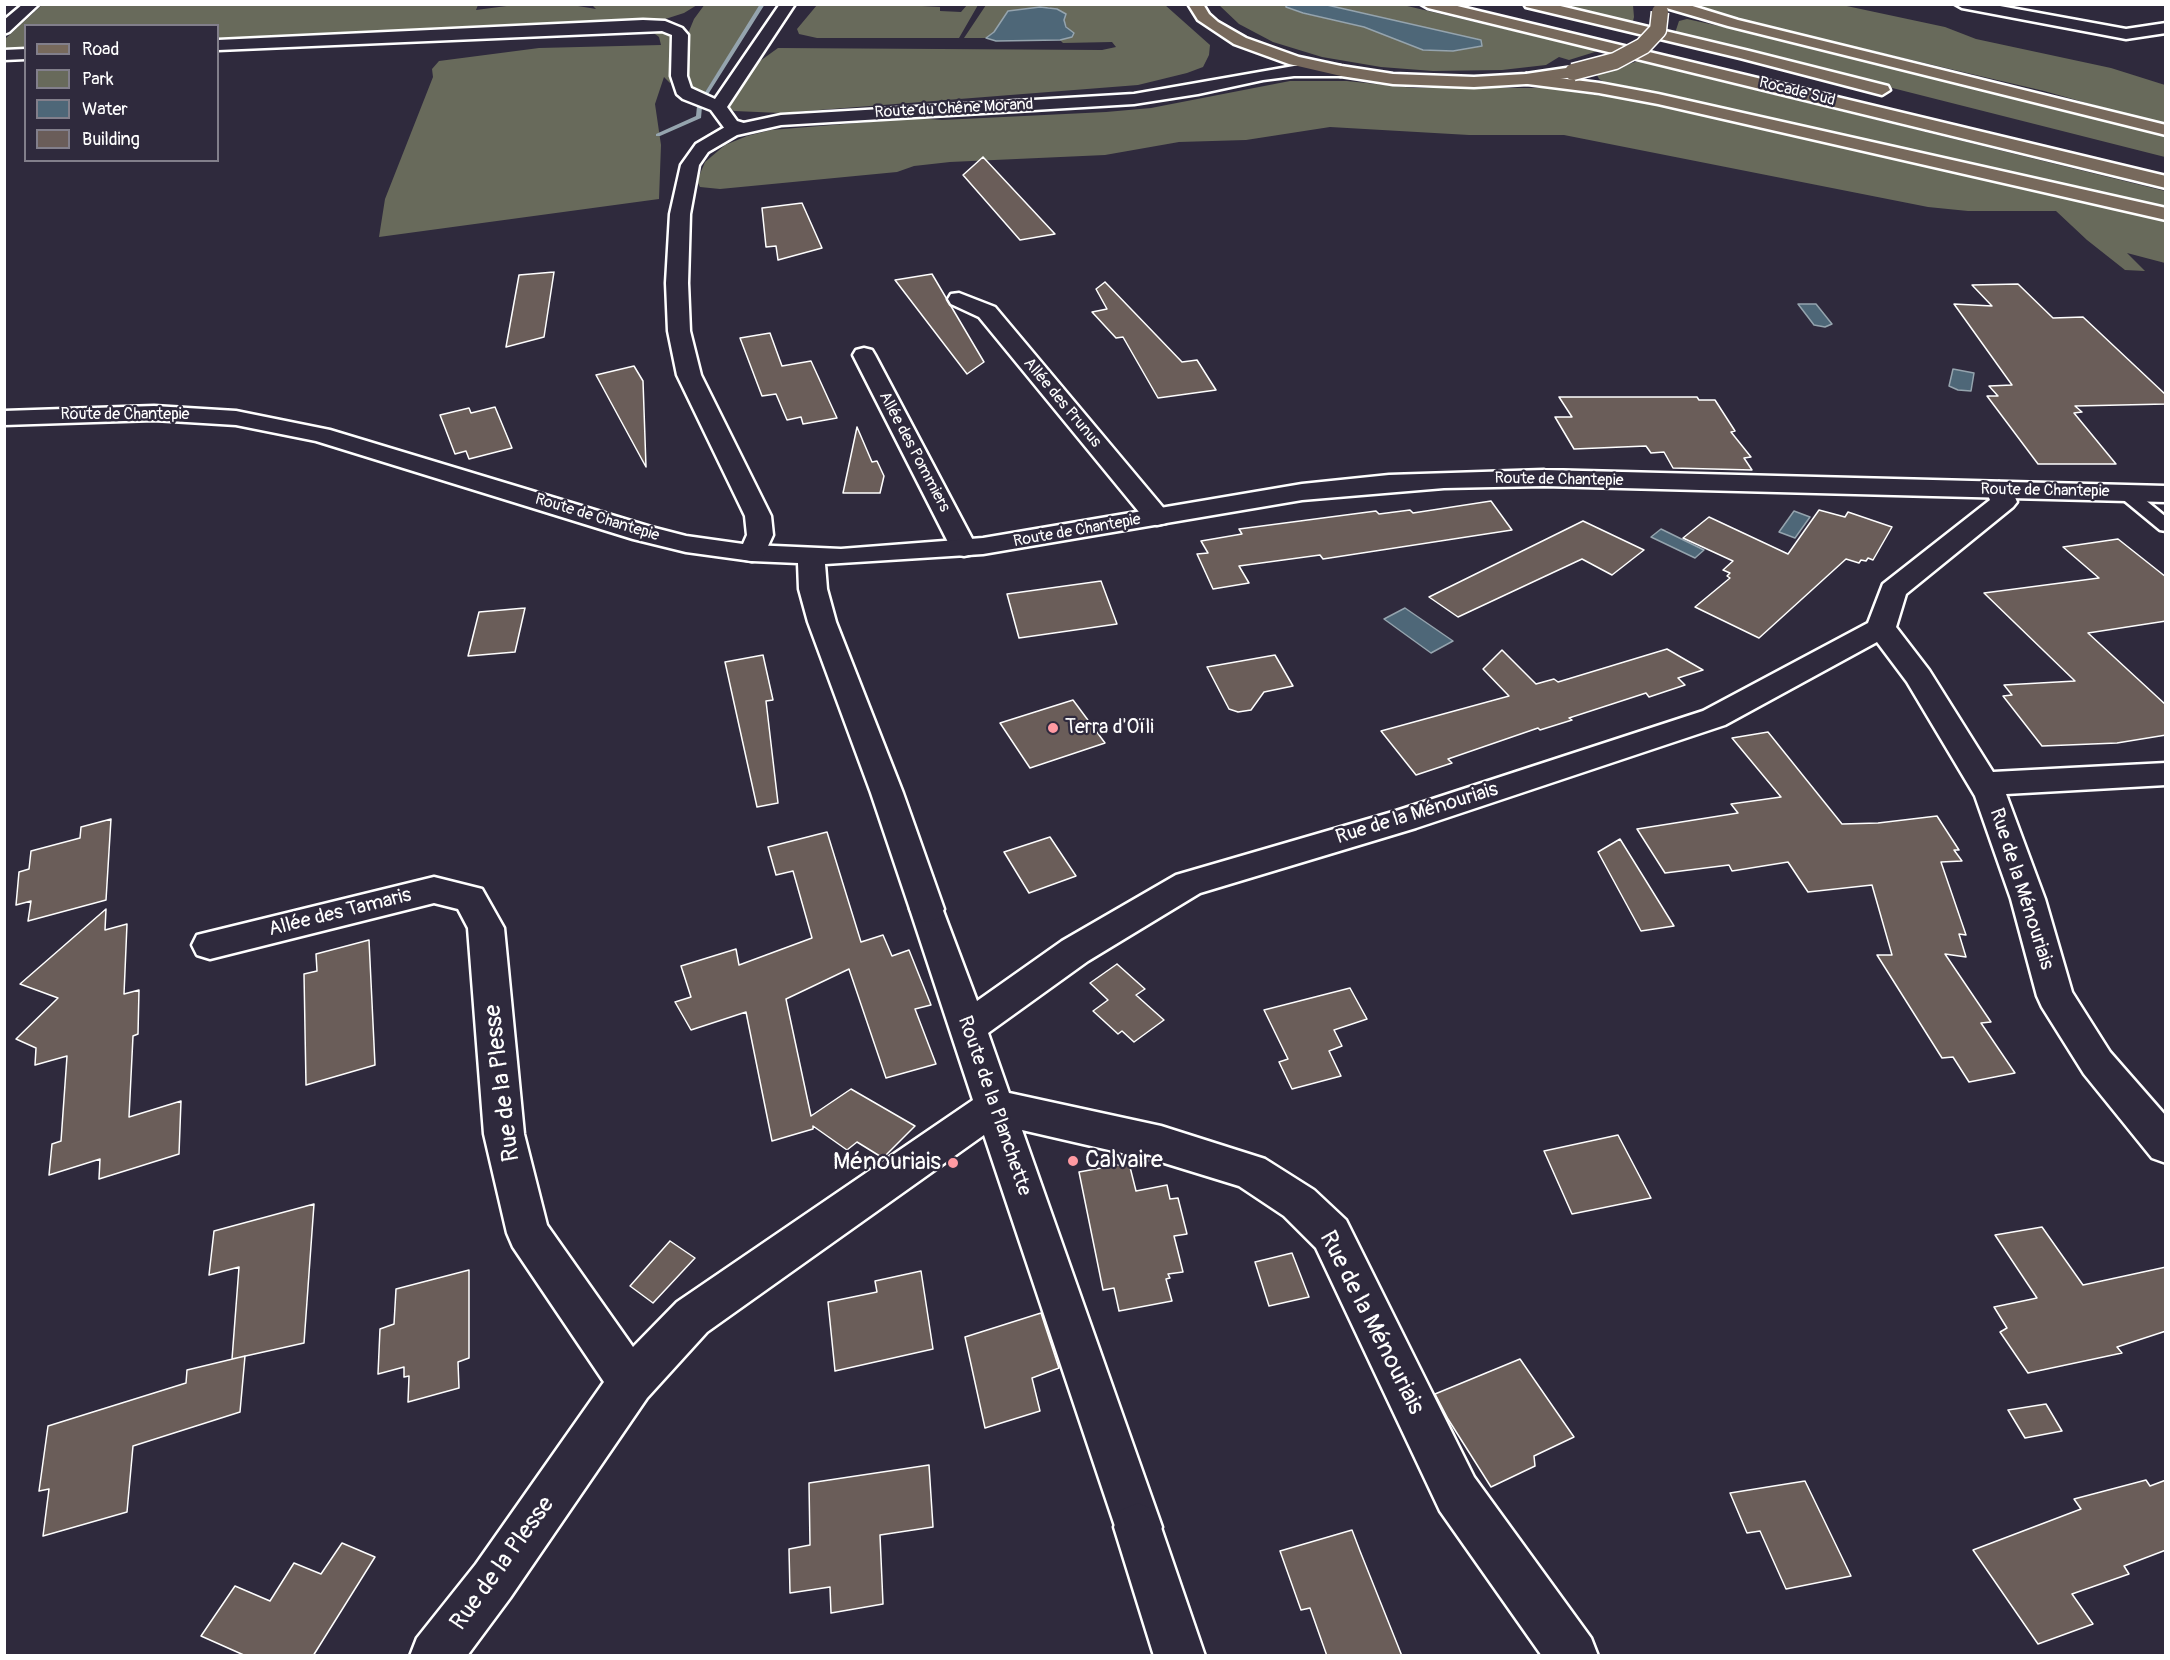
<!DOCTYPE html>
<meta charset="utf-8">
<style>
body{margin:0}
#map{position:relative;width:2170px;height:1660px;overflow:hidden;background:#2f2a3d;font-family:Pangolin,sans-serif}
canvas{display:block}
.frame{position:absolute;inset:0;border:6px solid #fff;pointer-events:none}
.legend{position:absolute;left:24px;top:24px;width:195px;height:138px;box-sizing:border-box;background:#2f2a3d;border:2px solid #827f8b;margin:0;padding:8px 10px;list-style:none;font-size:18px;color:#fff}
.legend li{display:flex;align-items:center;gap:12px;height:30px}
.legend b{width:30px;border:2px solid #827f8b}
</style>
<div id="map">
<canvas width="2170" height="1660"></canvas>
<div class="frame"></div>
<ul class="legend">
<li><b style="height:8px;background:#77695c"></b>Road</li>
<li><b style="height:16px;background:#686a5b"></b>Park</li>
<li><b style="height:16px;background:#4e6778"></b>Water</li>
<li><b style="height:16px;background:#6a5d59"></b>Building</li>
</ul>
</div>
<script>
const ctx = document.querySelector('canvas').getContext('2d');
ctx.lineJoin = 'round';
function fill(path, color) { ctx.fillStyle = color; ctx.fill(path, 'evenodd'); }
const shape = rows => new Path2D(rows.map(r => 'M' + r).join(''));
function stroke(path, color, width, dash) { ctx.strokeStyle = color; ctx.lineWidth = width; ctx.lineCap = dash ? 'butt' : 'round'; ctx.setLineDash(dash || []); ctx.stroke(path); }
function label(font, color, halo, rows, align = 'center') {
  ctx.font = font + ' Pangolin,sans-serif'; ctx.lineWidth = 4.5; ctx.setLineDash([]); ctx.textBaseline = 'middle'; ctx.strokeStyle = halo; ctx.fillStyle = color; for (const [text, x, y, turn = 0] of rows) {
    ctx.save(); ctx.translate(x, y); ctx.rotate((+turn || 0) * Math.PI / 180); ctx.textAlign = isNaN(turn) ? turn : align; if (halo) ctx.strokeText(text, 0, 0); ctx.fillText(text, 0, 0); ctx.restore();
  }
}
fill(shape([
 [522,4,572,5,596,9,592,5,697,5,684,13,656,22,218,43,218,26,26,26,25,52,22,49,5,48,5,39,42,5,478,5,476,10],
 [705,4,761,5,702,97,689,90,685,83,687,36,694,19],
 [817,5,904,5,940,7,940,11,961,12,967,5,978,5,959,38,817,38,799,34,797,29],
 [986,5,1165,5,1210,45,1209,55,1203,67,1187,73,1138,85,781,113,734,111,728,107,753,66,778,48,1102,50,1116,47,1112,42,1063,43,1060,40,1072,37,1063,19,1049,7,1008,11,994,32,986,38,964,38],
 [1219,5,1286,5,1286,7,1302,13,1364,27,1423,50,1453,51,1482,46,1481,40,1327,5,1403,5,1598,51,1569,60,1559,57,1546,65,1502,70,1433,71,1381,67,1322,57,1273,42,1239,24],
 [1547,5,1633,5,1634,17,1632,25],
 [1691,5,1842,5,1945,27,1976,39,2111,68,2165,85,2165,125,2044,91,1711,13],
 [1687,19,1829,50,2165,135,2165,157,1675,33,1679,21],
 [602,28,666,31,673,37,674,51,670,83,664,77,655,104,661,145,659,199,379,237,385,199,433,77,432,69,439,61,539,48,661,45,659,37,651,31,218,49,218,46],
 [1638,61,2165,191,2165,212,1651,94,1606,83,1599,79,1597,75],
 [1290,81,1347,81,1414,88,1547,88,1646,102,2165,221,2165,263,2127,253,2145,271,2125,270,2087,240,2056,211,1968,211,1928,207,1564,135,1469,135,1330,127,1246,140,1179,142,1105,155,950,162,914,166,897,172,720,189,700,187,697,181,705,162,725,145,747,136,771,130,918,118,942,120,1106,112,1151,108]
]), '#686a5b');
const water = shape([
 [1286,5,1327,5,1481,40,1482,46,1453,51,1423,50,1364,27,1303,13,1286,7,1286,5],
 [1040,7,1057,9,1066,14,1064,20,1066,27,1074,33,1072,37,1060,40,996,41,986,38,994,32,1008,11,1040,7],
 [1798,304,1816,304,1832,324,1825,327,1814,325,1798,304],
 [1953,369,1974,373,1971,391,1958,390,1949,386,1953,369],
 [1794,511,1810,517,1795,538,1779,532,1794,511],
 [1661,529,1704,550,1695,558,1651,537,1661,529],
 [1405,608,1453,641,1431,653,1384,619,1405,608]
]);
fill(water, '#4e6778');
stroke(water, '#95a4ae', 1.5);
fill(shape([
 [760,4,765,4,707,96,702,97,760,4],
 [697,106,702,107,701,118,660,136,656,136,656,134,696,116,697,106]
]), '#95a4ae');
const building = shape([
 [983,157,1055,234,1020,240,963,175,983,157],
 [802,203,822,248,778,260,776,246,766,247,762,208,802,203],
 [554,272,544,337,506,347,519,275,554,272],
 [932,274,984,362,967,374,895,280,932,274],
 [1105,282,1182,362,1197,360,1216,390,1158,398,1123,337,1116,338,1092,312,1107,309,1096,289,1105,282],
 [2018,284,2053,318,2083,317,2166,395,2166,404,2075,406,2082,412,2074,413,2116,464,2038,464,1987,396,1998,396,1989,386,2012,385,1954,304,1992,306,1972,285,2018,284],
 [770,333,782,366,811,361,837,418,803,424,801,417,787,420,776,394,762,396,740,338,770,333],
 [634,366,643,381,646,467,596,375,634,366],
 [1559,397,1697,397,1699,400,1715,400,1735,431,1731,432,1751,457,1744,458,1752,470,1673,468,1664,452,1651,453,1646,446,1574,449,1555,417,1572,417,1559,397],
 [495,407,512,448,469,459,466,451,455,454,440,415,469,408,471,413,495,407],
 [857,427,872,462,877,461,884,476,880,493,843,493,857,427],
 [1491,501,1512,530,1323,559,1320,555,1239,566,1249,583,1213,589,1197,554,1208,553,1201,541,1242,534,1239,529,1376,511,1379,514,1410,510,1413,513,1491,501],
 [1819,510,1845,517,1848,512,1892,527,1873,560,1868,558,1866,561,1861,560,1859,563,1846,559,1759,638,1695,607,1730,578,1727,576,1730,573,1723,570,1733,561,1683,538,1709,517,1788,554,1819,510],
 [1583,521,1644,550,1612,575,1582,559,1458,617,1429,597,1583,521],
 [2118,539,2166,577,2166,621,2088,633,2166,705,2166,735,2117,743,2042,746,2003,696,2012,695,2004,685,2075,681,1984,593,2099,578,2063,547,2118,539],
 [1101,581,1117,624,1019,638,1007,594,1101,581],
 [525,608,515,652,468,656,479,612,525,608],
 [1667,649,1703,670,1678,678,1685,685,1649,697,1646,693,1569,718,1572,720,1540,730,1538,728,1448,759,1452,763,1416,775,1381,731,1509,696,1483,669,1502,650,1536,684,1554,679,1558,682,1667,649],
 [763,655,773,700,766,701,778,803,757,807,725,662,763,655],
 [1275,655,1293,686,1264,692,1251,710,1238,712,1229,709,1207,667,1275,655],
 [1073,700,1105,743,1030,768,1000,723,1073,700],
 [1768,732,1842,824,1878,823,1937,816,1959,850,1954,850,1962,861,1941,862,1966,935,1959,934,1966,957,1945,954,1991,1022,1981,1023,2015,1073,1969,1082,1953,1057,1942,1058,1877,955,1892,955,1872,885,1808,892,1788,862,1732,871,1729,865,1665,873,1637,829,1738,813,1731,804,1781,797,1732,738,1768,732],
 [111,819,106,900,28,921,31,901,16,905,19,872,29,869,31,851,80,838,81,827,111,819],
 [827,832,861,942,883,935,892,956,909,950,931,1005,915,1009,936,1064,886,1078,849,969,786,999,811,1116,851,1089,915,1126,883,1158,857,1142,847,1150,813,1126,813,1129,772,1141,746,1012,691,1030,675,1002,691,997,681,966,736,949,739,965,812,938,793,871,776,875,768,847,827,832],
 [1050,837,1076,876,1029,893,1004,852,1050,837],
 [1620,839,1674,926,1641,931,1598,852,1620,839],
 [106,909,105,930,127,924,124,994,139,990,138,1034,133,1036,129,1117,181,1101,179,1154,99,1179,100,1159,49,1175,52,1144,61,1141,67,1056,35,1065,36,1048,16,1039,58,998,20,984,106,909],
 [369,940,375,1065,306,1085,304,974,317,971,316,954,369,940],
 [1117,964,1145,989,1136,995,1164,1020,1134,1042,1122,1031,1118,1034,1093,1011,1108,1000,1090,983,1117,964],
 [1350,988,1367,1019,1334,1030,1342,1046,1329,1051,1341,1076,1292,1089,1279,1062,1288,1059,1264,1010,1350,988],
 [1618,1135,1651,1198,1572,1214,1544,1151,1618,1135],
 [1129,1163,1136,1191,1167,1185,1170,1199,1178,1198,1187,1234,1174,1236,1183,1272,1168,1274,1170,1278,1166,1279,1172,1301,1119,1311,1114,1288,1103,1290,1079,1172,1129,1163],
 [314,1204,304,1343,232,1359,239,1267,209,1275,214,1231,314,1204],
 [2042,1227,2083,1285,2166,1267,2166,1331,2117,1347,2122,1353,2028,1373,2000,1332,2007,1328,1994,1307,2037,1298,1995,1235,2042,1227],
 [670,1241,695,1258,653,1303,630,1286,670,1241],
 [1292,1253,1309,1297,1269,1306,1255,1262,1292,1253],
 [469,1270,469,1358,458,1362,459,1388,408,1402,409,1376,404,1377,404,1367,378,1374,380,1329,394,1324,396,1289,469,1270],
 [921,1271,933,1349,835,1371,828,1302,877,1292,875,1281,921,1271],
 [1041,1313,1059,1368,1032,1378,1040,1411,985,1428,965,1337,1041,1313],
 [245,1356,240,1412,133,1446,127,1512,43,1536,49,1489,39,1491,48,1426,186,1383,187,1370,245,1356],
 [1520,1359,1574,1437,1534,1456,1535,1466,1491,1487,1448,1419,1435,1394,1520,1359],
 [2046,1404,2062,1431,2025,1438,2008,1410,2046,1404],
 [929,1465,933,1527,880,1535,883,1604,831,1613,830,1587,790,1593,789,1549,810,1545,809,1483,929,1465],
 [2146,1480,2150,1486,2166,1480,2166,1550,2124,1566,2129,1574,2072,1594,2093,1624,2038,1644,1973,1550,2081,1509,2074,1499,2146,1480],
 [1805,1481,1851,1576,1786,1589,1760,1531,1747,1533,1730,1493,1805,1481],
 [1352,1530,1360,1551,1402,1656,1327,1656,1310,1608,1301,1610,1280,1551,1352,1530],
 [342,1543,375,1557,313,1656,246,1656,201,1636,235,1586,270,1601,294,1563,321,1574,342,1543]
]);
fill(building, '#6a5d59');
stroke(building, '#fff', 1.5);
const service = shape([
 [2126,488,2132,489,2166,517,2166,531,2160,530,2120,497,2117,493,2120,489,2126,488]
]);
const minor = shape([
 [23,4,39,4,9,32,4,34,4,20,23,4],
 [780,4,795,4,727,107,737,121,747,124,750,128,747,132,741,133,725,129,711,110,683,99,677,94,671,76,672,35,662,31,218,50,218,40,643,20,665,21,682,28,688,35,687,76,691,88,715,99,780,4],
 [1955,4,1989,4,2126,29,2166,23,2166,33,2126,39,1962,8,1955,4],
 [26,49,26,59,4,60,4,50,26,49],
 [959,293,995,307,1166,511,1170,517,1166,523,1157,525,1148,523,979,317,951,304,948,299,951,294,959,293],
 [864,348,872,350,875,355,977,548,973,554,964,556,955,554,951,548,853,355,856,350,864,348],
 [1999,482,2008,485,2012,490,2017,502,2013,507,1906,594,1896,627,1929,670,1993,772,2166,763,2166,785,2006,794,2045,899,2072,992,2110,1052,2166,1116,2166,1163,2152,1158,2084,1074,2042,1007,2037,996,2011,899,1975,796,1907,682,1877,642,1725,725,1416,828,1200,893,1088,961,988,1033,1009,1093,1161,1126,1265,1159,1314,1190,1346,1220,1474,1477,1591,1638,1598,1656,1542,1656,1440,1511,1316,1248,1284,1216,1239,1186,1161,1162,1022,1130,1162,1527,1155,1544,1138,1551,1121,1544,984,1135,707,1332,647,1398,510,1598,467,1656,410,1656,417,1638,476,1564,604,1382,513,1247,507,1233,484,1134,468,928,458,909,434,903,210,959,197,955,192,945,197,935,434,877,482,889,504,928,524,1134,547,1225,633,1347,677,1302,973,1100,910,909,915,900,927,896,939,900,977,1001,1062,941,1176,875,1396,811,1703,711,1868,623,1883,584,1990,500,1986,490,1990,485,1999,482]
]);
const tertiary = shape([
 [1544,470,2166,486,2166,502,1544,486,1444,488,1302,500,983,554,825,564,827,589,836,622,903,793,944,909,939,918,927,922,915,918,910,909,871,793,808,622,799,589,798,563,752,561,742,559,739,553,742,547,752,545,841,549,983,538,1302,484,1389,475,1544,470],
 [1138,1503,1155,1510,1205,1656,1154,1656,1114,1527,1121,1510,1138,1503]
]);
const secondary = shape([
 [1294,66,1341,66,1349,71,1341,76,1294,76,1263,80,1198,94,1134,104,781,125,737,135,708,152,699,165,690,214,688,283,690,331,701,375,771,516,773,535,762,559,752,561,686,552,633,539,316,441,236,425,154,420,4,425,4,411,154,406,236,411,330,430,651,527,686,536,743,544,747,535,745,516,677,375,668,331,666,283,670,214,681,165,696,144,725,127,781,115,1134,94,1294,66]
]);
const primary = shape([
 [1188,4,1203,4,1209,14,1218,22,1246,38,1299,57,1341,66,1393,74,1474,77,1526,74,1573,67,1581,72,1573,77,1526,84,1474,87,1393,84,1341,76,1289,64,1234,44,1198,20,1188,4]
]);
const trunk = shape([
 [1421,4,1449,4,2166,176,2166,188,1428,8,1421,4],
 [1524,4,1552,4,1749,51,1888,86,1890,90,1882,95,1740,58,1526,7,1524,4],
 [1661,4,1686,4,1738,20,2166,125,2166,135,1728,26,1663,7,1661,4],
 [1526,74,1599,83,1658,94,2166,208,2166,220,1658,104,1599,93,1520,83,1518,79,1526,74]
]);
stroke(service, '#fff', 5);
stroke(minor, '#fff', 5);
stroke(tertiary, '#fff', 5);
stroke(secondary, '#fff', 5);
stroke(primary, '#fff', 5);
stroke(trunk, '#fff', 5);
fill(service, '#2f2a3d');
fill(minor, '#2f2a3d');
fill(tertiary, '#2f2a3d');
fill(secondary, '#2f2a3d');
fill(primary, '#77695c');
fill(trunk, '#77695c');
const primaryBridge = shape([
 [1573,72,1615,61,1643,46,1658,30,1660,12]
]);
stroke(primaryBridge, '#fff', 19, []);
stroke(primaryBridge, '#77695c', 16);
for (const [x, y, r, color] of [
 [1053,728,6,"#ff9aa2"],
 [1073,1161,6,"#ff9aa2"],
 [953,1163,6,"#ff9aa2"]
]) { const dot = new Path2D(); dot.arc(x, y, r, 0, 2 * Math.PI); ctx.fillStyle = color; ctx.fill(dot); stroke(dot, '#2f2a3d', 2); }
label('16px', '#fff', '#2f2a3d', [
 ["Rocade Sud",1797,92,14],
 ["Route du Chêne Morand",954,109,-3],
 ["Allée des Prunus",1062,403,50],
 ["Route de Chantepie",125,415],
 ["Allée des Pommiers",914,452,62],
 ["Route de Chantepie",1559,480,1],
 ["Route de Chantepie",2045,491,1],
 ["Route de Chantepie",597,518,17],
 ["Route de Chantepie",1077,531,-10]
]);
label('20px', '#fff', '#2f2a3d', [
 ["Terra d'Oïli",1065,728]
], 'left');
label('20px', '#fff', '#2f2a3d', [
 ["Rue de la Ménouriais",1417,814,-17],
 ["Rue de la Ménouriais",2021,889,72],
 ["Allée des Tamaris",340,913,-14],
 ["Route de la Planchette",994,1106,71]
]);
label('24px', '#fff', '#2f2a3d', [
 ["Rue de la Plesse",503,1083,-97],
 ["Rue de la Ménouriais",1371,1323,63],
 ["Rue de la Plesse",503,1564,-54]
]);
label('24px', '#fff', '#2f2a3d', [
 ["Calvaire",1085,1161],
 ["Ménouriais",941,1163,"right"]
], 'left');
</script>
